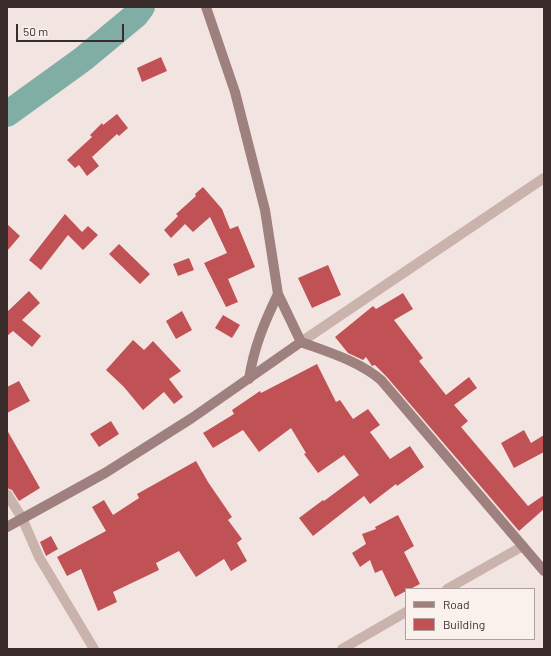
<!DOCTYPE html>
<html>
<head>
<meta charset="utf-8">
<style>
	body { margin:0 }
	#map { position:relative; width:551px; height:656px; overflow:hidden; background:#f2e5e1; font-family:Barlow,sans-serif }
	canvas { display:block }
	.frame { position:absolute; inset:0; border:8px solid #392c2b; pointer-events:none }
	.legend { position:absolute; left:405px; top:588px; width:130px; height:52px; box-sizing:border-box; background:#faf1ed; border:1px solid #ada29f; margin:0; padding:5px 7px; list-style:none; font-size:12px; color:#392c2b }
	.legend li { display:flex; align-items:center; gap:8px; height:20px }
	.legend b { width:20px; border:1px solid #ada29f }
	.scale { position:absolute; left:16px; top:24px; width:108px; height:18px; box-sizing:border-box; border:2px solid #392c2b; border-top:0; padding-left:5px; font-size:12px; line-height:14px; white-space:nowrap; color:#392c2b; -webkit-text-stroke:3px #faf1ed; paint-order:stroke }
</style>
</head>
<body>
<div id="map">
<canvas width="551" height="656"></canvas>
<div class="frame"></div>
<ul class="legend">
<li><b style="height:5px;background:#9e817e"></b>Road</li>
<li><b style="height:11px;background:#c05155"></b>Building</li>
</ul>
<div class="scale">50 m</div>
</div>
<script>
const context = document.querySelector('canvas').getContext('2d');
context.lineJoin = 'round';
function trace(path, color, width, dash) { context.strokeStyle = color; context.lineWidth = width; context.lineCap = dash ? 'butt' : 'round'; context.setLineDash(dash || []); context.stroke(path); }
function fillPath(path, color) { context.fillStyle = color; context.fill(path, 'evenodd'); }
const river = new Path2D(`
	M7,114L83,59L136,15L142,7`);
const building = new Path2D(`
	M161,57L167,71L142,82L137,68Z
	M117,114L128,128L119,136L117,134L92,157L99,166L87,176L79,165L75,168L67,160L92,137L90,135L102,123L103,125Z
	M203,187L222,209L230,229L238,226L255,267L228,279L238,302L226,307L204,263L227,253L210,217L193,232L185,224L171,238L164,230L178,216L176,214L196,196L195,194Z
	M65,214L82,232L88,226L98,235L83,250L68,235L41,270L29,260Z
	M7,224L20,236L7,251Z
	M119,244L150,274L140,284L109,254Z
	M189,258L194,270L178,276L173,264Z
	M328,265L341,295L312,308L298,278Z
	M29,291L40,303L22,320L41,336L32,347L13,331L7,336V312Z
	M403,293L413,309L394,320L423,358L419,361L446,395L469,377L477,388L454,405L468,421L461,427L528,506L544,495V509L519,531L386,376L375,365L372,366L366,357L363,360L348,353L335,337L373,306L376,309Z
	M182,311L192,330L176,339L166,321Z
	M223,315L240,325L232,338L215,328Z
	M133,340L144,350L153,341L181,371L169,379L183,397L174,404L164,392L143,410L124,387L106,370Z
	M317,364L336,402L340,400L353,419L368,409L380,425L370,432L390,459L410,446L424,467L397,486L396,484L370,504L364,496L313,536L299,518L323,500L324,501L359,475L344,455L318,473L304,454L306,453L291,428L259,452L243,430L213,448L203,433L234,414L232,410L260,391L261,393Z
	M19,381L30,401L7,413V387Z
	M111,421L119,434L99,447L90,434Z
	M7,430L40,488L19,501L12,490L7,488Z
	M524,430L531,443L544,435V452L514,468L501,443Z
	M196,461L208,482L232,517L228,520L242,539L237,543L247,561L231,571L224,559L196,577L179,551L156,563L159,570L113,592L117,602L98,611L81,569L67,576L57,557L106,531L92,507L104,500L113,515L139,498L137,494Z
	M398,515L414,546L404,552L420,584L410,589H406V591L395,597L382,570L375,573L370,560L360,567L352,553L366,544L362,534L376,529L375,527Z
	M51,536L58,549L46,556L40,542Z`);
const minor = new Path2D(`
	M301,342L544,178
	M7,494L22,518L39,557L94,649
	M447,589L523,546
	M342,649L406,612`);
const secondary = new Path2D(`
	M206,7L235,92L265,210L278,294L301,342C328,352 359,361 381,380L544,571
	M249,379C254,347 264,323 278,294
	M7,527L105,473L192,418L301,342`);
trace(river, '#81aea4', 26);
fillPath(building, '#c05155');
trace(minor, '#cab2ad', 10);
trace(secondary, '#9e817e', 10);
</script>
</body>
</html>
